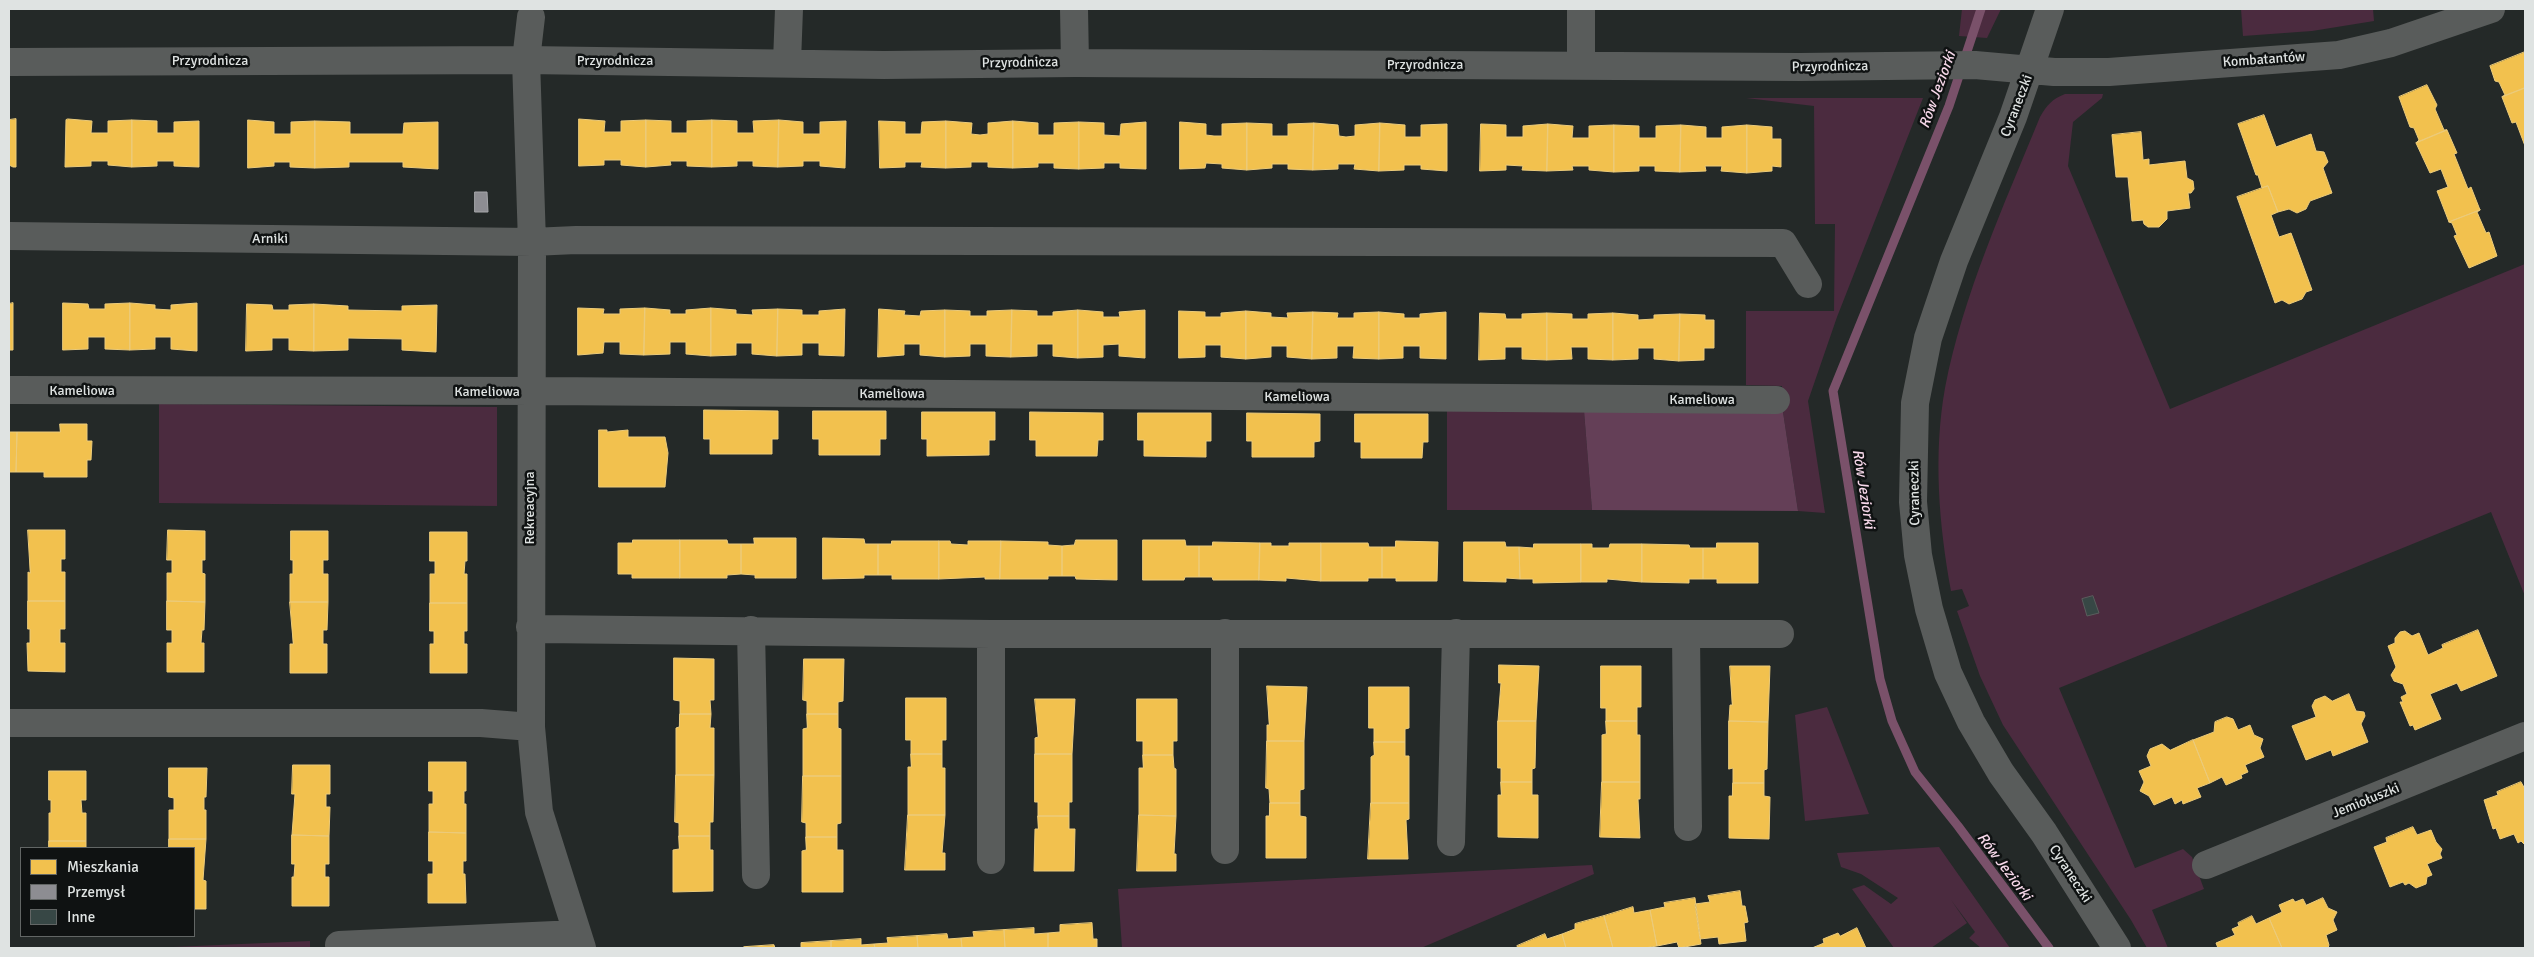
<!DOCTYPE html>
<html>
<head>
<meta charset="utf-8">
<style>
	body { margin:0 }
	#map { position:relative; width:2534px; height:957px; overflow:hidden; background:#242928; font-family:Signika,sans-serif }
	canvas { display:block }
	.frame { position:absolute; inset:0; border:10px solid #dfe3e2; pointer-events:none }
	.legend { position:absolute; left:20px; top:847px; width:175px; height:90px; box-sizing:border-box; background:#0f1212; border:1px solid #626665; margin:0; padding:6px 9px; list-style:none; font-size:15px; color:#dfe3e2 }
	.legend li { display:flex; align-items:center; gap:10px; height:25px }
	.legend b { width:25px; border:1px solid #626665 }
</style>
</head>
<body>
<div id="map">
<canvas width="2534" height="957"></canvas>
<div class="frame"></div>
<ul class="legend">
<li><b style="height:14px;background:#f2c14e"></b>Mieszkania</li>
<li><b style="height:14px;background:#8d8d92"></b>Przemysł</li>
<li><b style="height:14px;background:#374745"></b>Inne</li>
</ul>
</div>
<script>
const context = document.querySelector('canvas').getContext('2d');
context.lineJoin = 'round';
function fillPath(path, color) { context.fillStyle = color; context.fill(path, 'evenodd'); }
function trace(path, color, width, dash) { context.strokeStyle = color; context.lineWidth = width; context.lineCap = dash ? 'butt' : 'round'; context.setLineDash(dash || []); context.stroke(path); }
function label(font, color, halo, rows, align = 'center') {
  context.font = font + ' Signika,sans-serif'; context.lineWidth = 5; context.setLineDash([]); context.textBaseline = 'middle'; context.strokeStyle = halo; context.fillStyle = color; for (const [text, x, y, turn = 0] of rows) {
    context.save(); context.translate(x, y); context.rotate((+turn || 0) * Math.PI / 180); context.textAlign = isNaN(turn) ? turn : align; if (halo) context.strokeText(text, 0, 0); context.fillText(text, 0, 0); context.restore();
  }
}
const green = new Path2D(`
	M1962,9H2001L1987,38L1959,36Z
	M2241,9H2373L2374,21L2312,31L2243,36Z
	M2065,94H2103L2102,98L2073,122L2068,166L2170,409L2525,264V596L2491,512L2059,688L2135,868L2183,849L2192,857L2204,889L2152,910L2168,948H2147L2131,920L2003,725L1980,676L1957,611L1969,606L1962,589L1951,591C1939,525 1933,455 1945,388C1963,295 2004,205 2040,117C2047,105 2052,99 2065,94Z
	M1746,98H1923L1837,317L1808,401L1825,513L1798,511L1783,412L1782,386L1746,385V311H1834L1835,224H1815L1814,106Z
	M159,404L497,407V506L159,503Z
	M1447,410L1584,411L1592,510H1447Z
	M1827,707L1869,814L1805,821L1795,715Z
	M1939,847L2010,948H1981L1969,938L1975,932L1951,900L1967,923L1931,948H1894L1852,889L1864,885L1891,904L1898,898L1861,874L1841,867L1837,853Z
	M1592,865L1594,874L1421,948H1122L1118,889Z
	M310,941V948H150Z`);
const forest = new Path2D(`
	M1584,411L1783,412L1798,511L1592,510Z`);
const homes = new Path2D(`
	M2525,52V88L2502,97L2505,95L2499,82L2495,81L2490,66Z
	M2427,85L2437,105L2435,109L2444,130H2447L2416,143L2419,140L2414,128L2410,127L2399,97Z
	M2525,88V146L2516,122L2512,123L2502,97Z
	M2264,115L2276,147L2311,134L2316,151L2324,152L2328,162L2323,168L2332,193L2310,201L2306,209L2297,213L2289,209L2278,212L2268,186L2262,188L2258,175H2256L2238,124Z
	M16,119V167H13L9,165V120Z
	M68,119L92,121L91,133H108V121L132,120V167L108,165V161H91V166L65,167L66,120Z
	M579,119L605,121L604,132H621V121L646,120V167L621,165V160H604V165L579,166Z
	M132,120L157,121V133H174V122L199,121V167L174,166V161H157V166L132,167Z
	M248,120L274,122V134H291V122L315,121V168L290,167V162H274V166L248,168Z
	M646,120L671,121V133H687V121L712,120V167L687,166V161H670L671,165L646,167Z
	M712,120L737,121V133H754L753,121L779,120L778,167L753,166V161H737V166L712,167Z
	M779,120L803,122V134H820V122L846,121L845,168L820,166V161H803V166L778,167Z
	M315,121L350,122V134H403L404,123L438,122V169L403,167V162H349V167L315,168Z
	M879,121L905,122V134H921L922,122L946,121V168L921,167L922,162H905V167L880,168Z
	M946,121L972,123L971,134L980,135L988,134V123L1013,121V168L988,167V162H971V167L946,168Z
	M1013,121L1038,123V135H1054V123L1079,122V169L1054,168V163H1038V167L1013,168Z
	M1079,122L1104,123V135L1120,136L1121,124L1146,122V169L1120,168V163H1104V168L1079,169Z
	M1180,122L1206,124V135L1214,136H1222V124L1247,123V170L1222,168V164L1206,163L1205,168L1180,169Z
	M1247,123L1272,124V136H1288V124L1314,123L1313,170L1288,169V164H1272V168L1247,170Z
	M1314,123L1338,125L1339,136L1346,137L1355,136V125L1380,123L1379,171L1354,169L1355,164H1338V169L1313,170Z
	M1380,123L1405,125V137H1421V125L1447,124V171L1421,169V165H1404V170L1379,171Z
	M1481,124L1506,125V137H1523V126L1548,124L1547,171L1522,170L1523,166L1506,165V170L1480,171Z
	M1548,124L1573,126L1572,138H1589V126L1614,125V172L1589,170V166H1572L1573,170L1547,171Z
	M1614,125L1639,126V138H1656V126L1681,125L1680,172L1655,171V166H1639V171L1614,172Z
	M1681,125L1706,127V138H1722V127L1747,125V173L1721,171L1722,166H1705L1706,171L1680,172Z
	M1747,125L1772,127V139H1781V167L1772,166V171L1747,173Z
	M2447,130L2457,153L2454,154L2468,189L2471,187L2480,210L2449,222L2437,191L2448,187L2441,169L2430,173L2416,143Z
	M2141,132L2143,160L2149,159V165L2185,161L2187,178L2193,181L2194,189L2191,193H2188L2190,208L2167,211V219L2159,227H2148L2144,224L2143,220L2132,221L2128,177H2116L2112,135Z
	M2268,186L2278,212L2271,215L2279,237L2291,233L2312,290L2306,292L2302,299L2289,304L2282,300L2275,303L2237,197Z
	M2480,210L2477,212L2486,233L2489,232L2497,256L2469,268L2454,236L2457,235L2452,223L2449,222Z
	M13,303V350H10L9,304Z
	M63,303L88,304L89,309H105V304L130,303V350L105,349V337H88V349L63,350Z
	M130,303L155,305V309L171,310V305L197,303V351L171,349V337H155V349L130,350Z
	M247,304L272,305L273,310H289V305L314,304V351L289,350V338H272V350L246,351Z
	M314,304L348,306V310L402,311V306L437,305L436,352L402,350V339L348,338V350L314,351Z
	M578,308L604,309L603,314H620V309L645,308L644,355L620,354V342H604L603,353L578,355Z
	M645,308L670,310V314H686V310L711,308V356L686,354V342H670V354L644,355Z
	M711,308L736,310V314L753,315L752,310L778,309L777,356L752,354V343H736V355L711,356Z
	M778,309L802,310V315H819V311L845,309L844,356L819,355V343H802V355L777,356Z
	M879,309L905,311L904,315L920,316L921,311L945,310V357L920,355V344H904V355L878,357Z
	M945,310L970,311V316H987V311L1012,310L1011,357L986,356V344H970V356L945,357Z
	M1012,310L1037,311V316H1053V312L1078,310V358L1053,356V344H1037V356L1011,357Z
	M1078,310L1103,312V317H1120L1119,312L1145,310V358L1119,356V344L1103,345V357L1078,358Z
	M1179,311L1205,312V317H1221V313L1246,311V359L1221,357V345H1205V357L1179,358Z
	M1246,311L1271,313V317L1288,318L1287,313L1313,312L1312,359L1287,357V346H1271V357L1246,359Z
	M1313,312L1338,313L1337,318H1354V313L1379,312V359L1353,358L1354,346H1337V358L1312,359Z
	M1379,312L1404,314V318H1420V314L1446,312V359L1420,358V346H1403V358L1379,359Z
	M1480,313L1505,314L1506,319H1522V314L1547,313V360L1522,359V347H1505V359L1479,360Z
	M1547,313L1572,314V319H1588V314L1613,313V360L1588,359V347H1571L1572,359L1547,360Z
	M1613,313L1638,315V320L1654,319V315L1680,314L1679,361L1654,359V348H1638V359L1613,360Z
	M1680,314L1705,315V320H1714V348H1704V360L1679,361Z
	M704,410L778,411V439H772V454H710V439H704Z
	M813,411H886V439H880V455H819V439H813Z
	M922,412H995V440H989V455L927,456V439H922Z
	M1030,412L1103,413V440H1098L1097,456H1036V440H1030Z
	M1138,413H1211V441H1206V457L1144,456V440H1138Z
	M1247,413L1320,414V441L1314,442V457H1252V441H1247Z
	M1355,414H1428V442H1423L1422,458H1361V442H1355Z
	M60,424H87V441H92L91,460H87V477H44V472H16L17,432H60Z
	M599,430H607V432L628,430V437H665L668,453L665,487H599Z
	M9,432H17L16,472H9Z
	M28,530H65V559H61V572H65V601H28V572L30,573Z
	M168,530L205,531V560H202V573L205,574V602L167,601V573H172V560H167Z
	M291,531H328V560H323V574H328V602H290V574H293V560H291Z
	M430,532H467V561H465L464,574H467V603H430V574H435V561H430Z
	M754,538H796V578H755V575L741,574V544H754Z
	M823,538L864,539L865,544H878V575H864V578L823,579Z
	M633,540H680V578H632V574H618V543H632Z
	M680,540H727L728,544H741V574L727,575V578H680Z
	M1076,540H1117V580L1076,579L1075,576H1062V546L1074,545Z
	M1143,540H1185L1186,546H1199V577H1185L1184,580H1143Z
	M892,541H939V579H892V575H878V544H891Z
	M939,541H950L951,544L968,545V541H1001L1000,579H985V577L939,579Z
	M1001,541L1048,542V545L1062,546V576H1048V579H1000Z
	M1396,541L1438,542L1437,581H1396V578H1382V547H1395Z
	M1213,542L1260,543L1259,580H1213L1212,577H1199V546H1212Z
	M1464,542H1505L1506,547H1519L1520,579L1506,578V582L1464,581Z
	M1260,543H1271V546H1289V543H1321V581L1286,578V581L1259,580Z
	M1321,543H1368L1369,547H1382V578H1368V581H1321Z
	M1717,543H1758V583H1717V579H1703V548H1716Z
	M1534,544H1581V582L1533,583V579H1520L1519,547L1533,548Z
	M1581,544H1592V548H1609L1610,544H1642V582L1607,579V582H1581Z
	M1642,544L1689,545L1690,548H1703V579H1689V583L1642,582Z
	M28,601H65V629H60V643H65V672L28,671L27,643H30V629H28Z
	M167,601L205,602L204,630H202L201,643H204V672H167V643H172V630H167Z
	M290,602H328L327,630H323V644H327V673H290V644H293Z
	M430,603H467V631H464V644H467V673H430V644H434V631H430Z
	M2478,630L2497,676L2461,691L2457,683L2430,694L2441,719L2415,730L2413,725L2410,726L2400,702H2403L2401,697L2407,694L2403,684L2394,681L2391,675L2396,667L2388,646L2395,643V638L2400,632L2405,631L2412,636L2419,633L2428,655L2443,648L2442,645Z
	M674,658L714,659V700H710L711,714H680V701L674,700Z
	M804,659H844L843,701L838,702V714H807V701L803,700Z
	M1499,665L1539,666L1536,721H1498L1501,683H1499Z
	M1601,666H1641V707H1637V721H1606V708H1601Z
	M1730,666H1770L1768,722L1729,721L1730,705H1732Z
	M1267,686L1307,687L1304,741H1267V725H1269Z
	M1369,687H1409V728L1405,729V742H1374V728H1369Z
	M2349,694L2356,711L2364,712L2365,716L2361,724L2368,742L2333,756L2331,750L2306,760L2292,726L2316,717L2312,706L2315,700L2325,696L2332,701Z
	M906,698H946V740H942V754H911V740H906Z
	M1035,699H1075L1072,754H1035V738L1038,737Z
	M1137,699H1177V741H1173V755H1143V741H1137Z
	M680,714H711L710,728H714V775H676V728L679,727Z
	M807,714H838V728L841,729V776H803V729L807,728Z
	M2227,717L2233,719L2238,730L2250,725L2254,735L2263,739L2260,748L2264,757L2245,765L2248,772L2241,775L2242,778L2226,785L2222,777L2210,783L2193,740L2214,732L2215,722Z
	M1498,721H1536L1535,768L1532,769V782H1501V768H1498Z
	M1606,721H1637V735H1640V782H1602V735L1606,734Z
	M1729,721L1768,722L1767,769L1764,770V783H1733V768L1729,769Z
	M2193,740L2210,783L2197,788L2201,797L2183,804L2182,800L2175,804L2172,797L2154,805L2149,796L2140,791L2144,782L2139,771L2151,766L2147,756L2150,749L2162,744L2170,750Z
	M1267,741H1304V789L1300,790V803H1270L1269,789L1266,788Z
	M1374,742H1405V756H1409V803H1371V757L1374,755Z
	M911,754H942V768H945V815H908V767H911Z
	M1035,754H1072V802H1069V816H1038V802H1035Z
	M1143,755H1173L1174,768L1176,769V816L1139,815V768H1143Z
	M429,762H466V791H464V804H466V833L429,832V804H433V791H429Z
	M293,765H330V794H326V807H330L329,836L292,835L295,794H292Z
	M169,768H207L206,797H204V810H206V839H169V810H174V798L169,797Z
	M49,771H86V800H81L82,813H86V841H49V813H51V800H49Z
	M676,775H714L713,822H710V836H679V823L675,822Z
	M803,776H841V823L837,824V837H806V823L802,822Z
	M1501,782H1532V795H1538V838L1498,837V795H1501Z
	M1602,782H1640V799H1638L1640,838L1600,837Z
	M2521,782L2525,789V845L2521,841L2518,843L2514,834L2500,839L2496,828L2493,829L2484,800L2498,795L2497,792Z
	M1733,783H1764V796L1770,797L1769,839L1729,838V796H1732Z
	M1270,803H1300V816L1306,817V858H1266V816H1269Z
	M1371,803H1409V819L1406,820L1408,859H1368Z
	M908,815H945L942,853H945V870H905Z
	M1139,815L1176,816L1174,854H1176V871H1137Z
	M1038,816H1069V829H1075L1074,871H1034L1035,829H1038Z
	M2413,827L2417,835L2431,830L2436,842L2442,849L2440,854L2442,858L2427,864L2432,875L2427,877L2426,884L2416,888L2409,883L2405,885L2403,882L2390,887L2374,847L2387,842L2386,838Z
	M429,832L466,833V861H463V874H465L466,903H428V874H433V861H429Z
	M292,835L329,836V864H325V877H329V906H292V877H294L295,864H292Z
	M679,836H710V850H713V891L673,892V850L679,849Z
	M806,837H837V850H843V892H802V851L806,850Z
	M169,839H206L203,880L206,881V909H194V848H169Z
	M49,841H86V848H49Z
	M1740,891L1742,906H1745L1748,922L1744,923L1746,941L1719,944L1718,937L1700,939L1695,904L1710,902L1708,896Z
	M1695,898L1701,944L1679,948L1677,942L1657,946L1650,910L1665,907L1664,903Z
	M2323,898L2328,908L2337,912L2333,920L2337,930L2326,935L2329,945L2328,948H2282L2269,918L2282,912L2279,905L2293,899L2295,902L2303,899L2306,905Z
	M1633,907L1634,913L1650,910L1657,946L1644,948H1613L1604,916Z
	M1604,916L1613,948H1566L1562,934L1575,929V924Z
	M2252,916L2256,924L2269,918L2282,948H2218L2216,943L2235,935L2232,929L2239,926L2238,923Z
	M1092,923L1093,939H1097V948H1048V933L1060,932V925Z
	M1034,928V934L1048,933V948H1005L1004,930Z
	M1857,928L1866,948H1812L1824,943L1823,939L1838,933L1840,936Z
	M1004,930L1005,948H962L961,938L974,937L973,932Z
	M947,934L948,939L961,938L962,948H918L917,936Z
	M1545,934L1547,939L1562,934L1566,948H1518L1517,946Z
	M917,936L918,948H875L874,944L888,943L887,938Z
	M861,939V945L874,944L875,948H831V941Z
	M831,941V948H801V943Z
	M774,945L775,948H745L744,947Z`);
const industry = new Path2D(`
	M475,192H487L488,212H475Z`);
const stream = new Path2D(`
	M1981,9L1949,106L1833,391L1880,679L1892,721L1915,772L1958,826L2049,948`);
const building = new Path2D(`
	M2093,596L2099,613L2087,616L2082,599Z`);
const minor = new Path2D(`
	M1074,9L1075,63
	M2050,9L2013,117L1954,261L1928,338L1915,403L1913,502L1918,555L1929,609L1948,673L1971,722L2001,773L2044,833L2117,948
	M531,17L526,60L532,242L531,727L539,812L582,948
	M9,62L526,60L884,65L1075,63L1799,67L1975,65L2054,72H2109L2339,55L2391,43L2491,9
	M787,62L789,9
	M1581,66V9
	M9,236L532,242L576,240L1783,243L1808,284
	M9,390L543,391L1776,400
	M530,627L541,629L991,634H1780
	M751,630L756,875
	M1225,633V850
	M1686,635L1688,827
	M9,723H481L531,727
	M1451,842L1456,633
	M991,860V634
	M2206,865L2525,736
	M339,945L576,934`);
const streetNames = [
	["Kombatantów",2264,60,-4],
	["Przyrodnicza",210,61],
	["Przyrodnicza",615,61],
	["Przyrodnicza",1020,63,-1],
	["Przyrodnicza",1425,65],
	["Przyrodnicza",1830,67,-1],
	["Cyraneczki",2017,106,-69],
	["Arniki",270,239],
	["Kameliowa",82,391],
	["Kameliowa",487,392],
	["Kameliowa",892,394],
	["Kameliowa",1297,397],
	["Kameliowa",1702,400],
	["Cyraneczki",1915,493,-91],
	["Rekreacyjna",530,508,-90],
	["Jemiołuszki",2366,801,-22],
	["Cyraneczki",2070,874,57]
];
const waterNames = [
	["Rów Jeziorki",1938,90,-70],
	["Rów Jeziorki",1863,489,81],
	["Rów Jeziorki",2004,867,53]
];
fillPath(green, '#4b2b3f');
fillPath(forest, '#643f57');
fillPath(homes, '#f2c14e');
trace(homes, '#eccb7a', 1);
fillPath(industry, '#8d8d92');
trace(industry, '#a6a7aa', 1);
trace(stream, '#7a516a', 9);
fillPath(building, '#374745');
trace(building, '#5a5e5d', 1);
trace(minor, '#595c5b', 28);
label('14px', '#dfe3e2', '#0f1212', streetNames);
label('italic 15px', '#f7d8ea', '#0f1212', waterNames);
</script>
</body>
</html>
